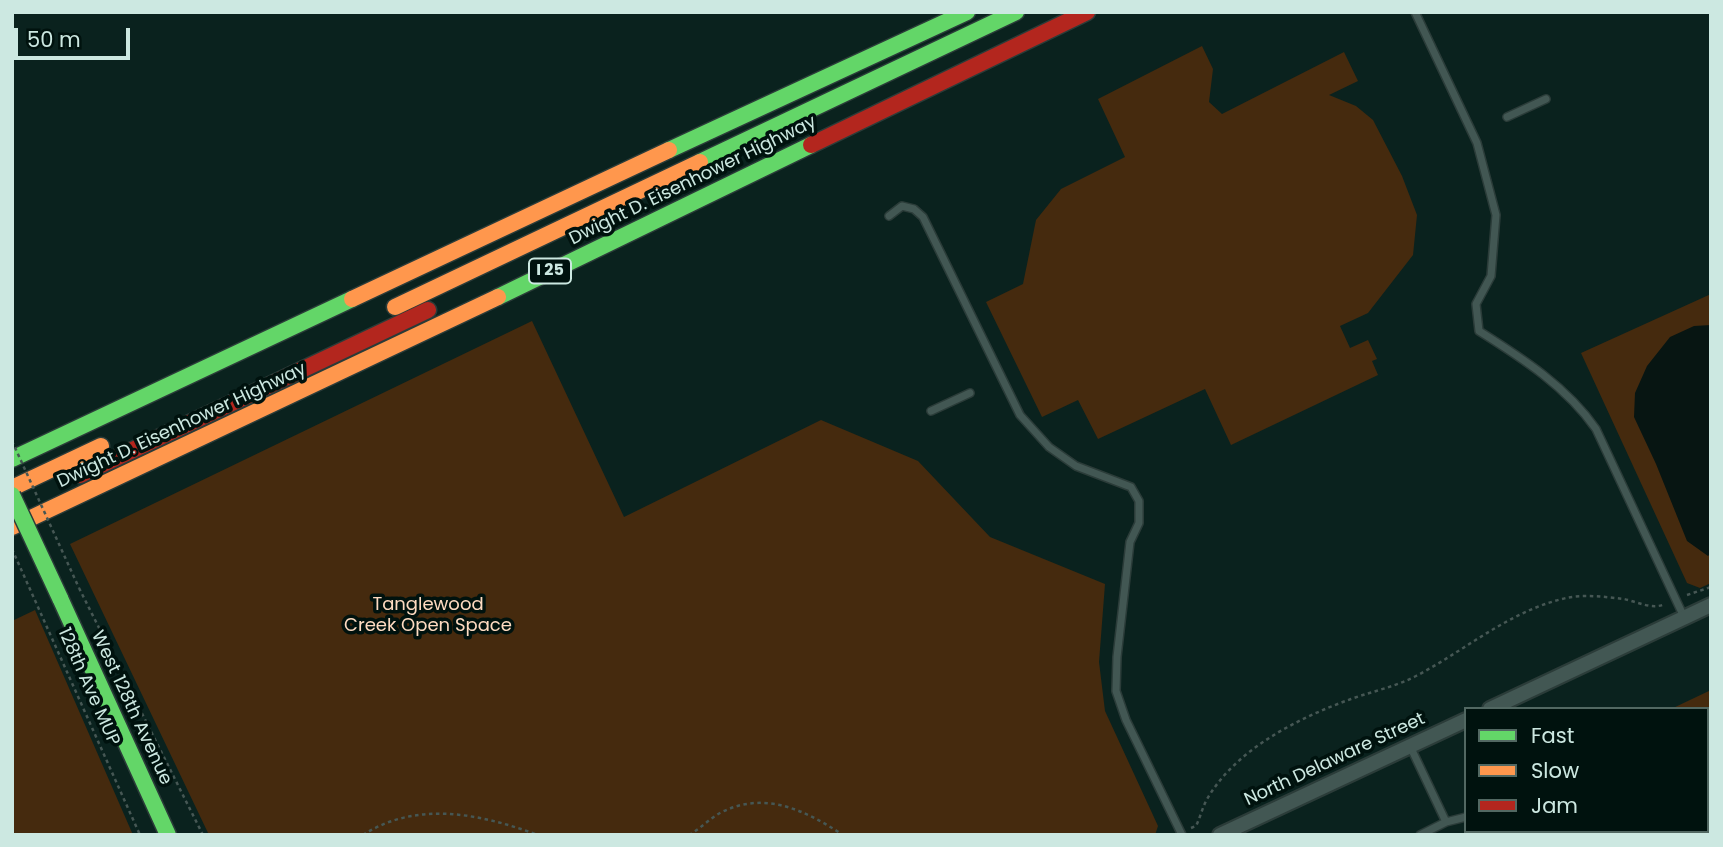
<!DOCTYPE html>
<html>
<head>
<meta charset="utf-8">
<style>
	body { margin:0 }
	#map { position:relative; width:1723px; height:847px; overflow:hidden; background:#0a221e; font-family:Poppins,sans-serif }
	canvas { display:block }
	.frame { position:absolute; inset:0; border:14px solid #cce8e1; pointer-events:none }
	.legend { position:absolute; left:1464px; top:707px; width:245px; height:126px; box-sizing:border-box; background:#00120e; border:2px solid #526862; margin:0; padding:9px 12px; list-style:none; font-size:21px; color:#cce8e1 }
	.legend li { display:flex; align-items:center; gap:14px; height:35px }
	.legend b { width:35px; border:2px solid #526862 }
	.scale { position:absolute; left:14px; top:28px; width:116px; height:32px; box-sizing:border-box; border:4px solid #cce8e1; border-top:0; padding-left:9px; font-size:21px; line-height:24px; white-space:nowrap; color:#cce8e1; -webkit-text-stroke:5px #00120e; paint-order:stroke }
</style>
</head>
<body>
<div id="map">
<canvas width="1723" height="847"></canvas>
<div class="frame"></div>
<ul class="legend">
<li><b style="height:9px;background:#63d668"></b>Fast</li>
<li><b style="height:9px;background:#ff974d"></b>Slow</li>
<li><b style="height:9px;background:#b3261e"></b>Jam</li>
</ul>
<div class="scale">50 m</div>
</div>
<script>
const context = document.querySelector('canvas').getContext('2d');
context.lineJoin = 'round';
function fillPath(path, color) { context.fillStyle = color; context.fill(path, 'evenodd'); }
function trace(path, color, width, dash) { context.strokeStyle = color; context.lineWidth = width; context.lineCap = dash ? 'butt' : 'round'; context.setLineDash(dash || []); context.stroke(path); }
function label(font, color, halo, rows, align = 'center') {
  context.font = font + ' Poppins,sans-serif'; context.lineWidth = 7; context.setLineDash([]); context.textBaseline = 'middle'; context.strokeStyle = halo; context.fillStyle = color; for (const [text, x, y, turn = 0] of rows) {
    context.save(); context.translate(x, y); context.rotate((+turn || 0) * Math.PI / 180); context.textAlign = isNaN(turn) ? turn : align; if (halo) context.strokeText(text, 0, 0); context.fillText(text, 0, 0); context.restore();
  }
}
const green = new Path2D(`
	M1202,46L1213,69L1209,102L1222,114L1344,52L1358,81L1329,95L1356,106L1373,120L1402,176L1417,215L1413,255L1368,313L1340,326L1350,348L1368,340L1377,359L1372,361L1378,375L1231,445L1205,389L1098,439L1078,400L1042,417L986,302L1023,284L1036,220L1061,189L1125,157L1098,99Z
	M1711,294V583L1700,588L1687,583L1581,353Z
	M532,321L624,517L821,420L918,461L990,537L1105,584L1099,662L1105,711L1158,826L1155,835H209L70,544Z
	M35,610L133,835H12V621Z
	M1711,690V835H1601L1600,831H1707V709H1671Z`);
const water = new Path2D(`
	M1711,325V553L1708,556L1687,541L1656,464L1634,417L1635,393L1647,366L1670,337L1694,326Z`);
const path = new Path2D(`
	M12,549L140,835
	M79,588L203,835
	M1687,595L1711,587
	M1191,828L1196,826C1200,818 1202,809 1206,801C1234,750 1298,718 1351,699C1373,691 1395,687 1416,676C1466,650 1509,611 1566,598C1584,594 1606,597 1624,599C1638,602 1652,610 1665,604
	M363,835C417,800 481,814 538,835
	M689,835C700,829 709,819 720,813C764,790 805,810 843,835`);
const lane = new Path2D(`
	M1415,12L1477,143L1496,215L1491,276L1476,304L1479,331C1522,358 1567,387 1596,429L1684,617
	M1507,117L1546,99
	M889,216L902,206L914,209L923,217L1020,415L1049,447L1076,466L1131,487L1139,501V523L1130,542L1117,657L1116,691L1126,720L1182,835
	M931,411L970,393
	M1410,746L1446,822
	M1496,831L1498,835
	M1420,835L1446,822L1466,817`);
const street = new Path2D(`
	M1490,709L1711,605
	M1557,831L1558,835
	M1220,835L1466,720`);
const fast = new Path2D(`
	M669,150L967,12
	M700,162L1016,12
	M498,297L811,145
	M12,459L352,299
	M60,598L168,835`);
const slow = new Path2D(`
	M352,299L669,150
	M395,307L700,162
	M12,488L101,446
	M12,527L498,297`);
const jam = new Path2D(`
	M811,145L1087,12
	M80,475L428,310`);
const pathBridge = new Path2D(`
	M12,441L79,588`);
const fastBridge = new Path2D(`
	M12,495L60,598`);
const shields = [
	[550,271,42]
];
const shieldNames = [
	["I 25",550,271]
];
const streetNames = [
	["Dwight D. Eisenhower Highway",693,181,-26],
	["Dwight D. Eisenhower Highway",182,426,-25],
	["128th Ave MUP",88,687,66],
	["West 128th Avenue",131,708,65],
	["North Delaware Street",1335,760,-25]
];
const parkNames = [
	["Tanglewood",428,605],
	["Creek Open Space",428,626]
];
fillPath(green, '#452a0e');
fillPath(water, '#071512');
trace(lane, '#2b3c39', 10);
trace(street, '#2b3c39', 18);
trace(fast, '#2b3c39', 19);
trace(slow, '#2b3c39', 19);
trace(jam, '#2b3c39', 19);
trace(path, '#465754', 2.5, [3.5, 3.5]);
trace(lane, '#425753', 7);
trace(street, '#425753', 14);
trace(fast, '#63d668', 16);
trace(slow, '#ff974d', 16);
trace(jam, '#b3261e', 16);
trace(fastBridge, '#2b3c39', 19, []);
trace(pathBridge, '#465754', 2.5, [3.5, 3.5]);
trace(fastBridge, '#63d668', 16);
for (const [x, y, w] of shields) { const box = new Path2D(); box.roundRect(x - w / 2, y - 12.5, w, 25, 5); context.fillStyle = '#00120e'; context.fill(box); trace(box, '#cce8e1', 2); }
label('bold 16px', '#cce8e1', null, shieldNames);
label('18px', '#cce8e1', '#00120e', streetNames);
label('18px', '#fedbc1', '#00120e', parkNames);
</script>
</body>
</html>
